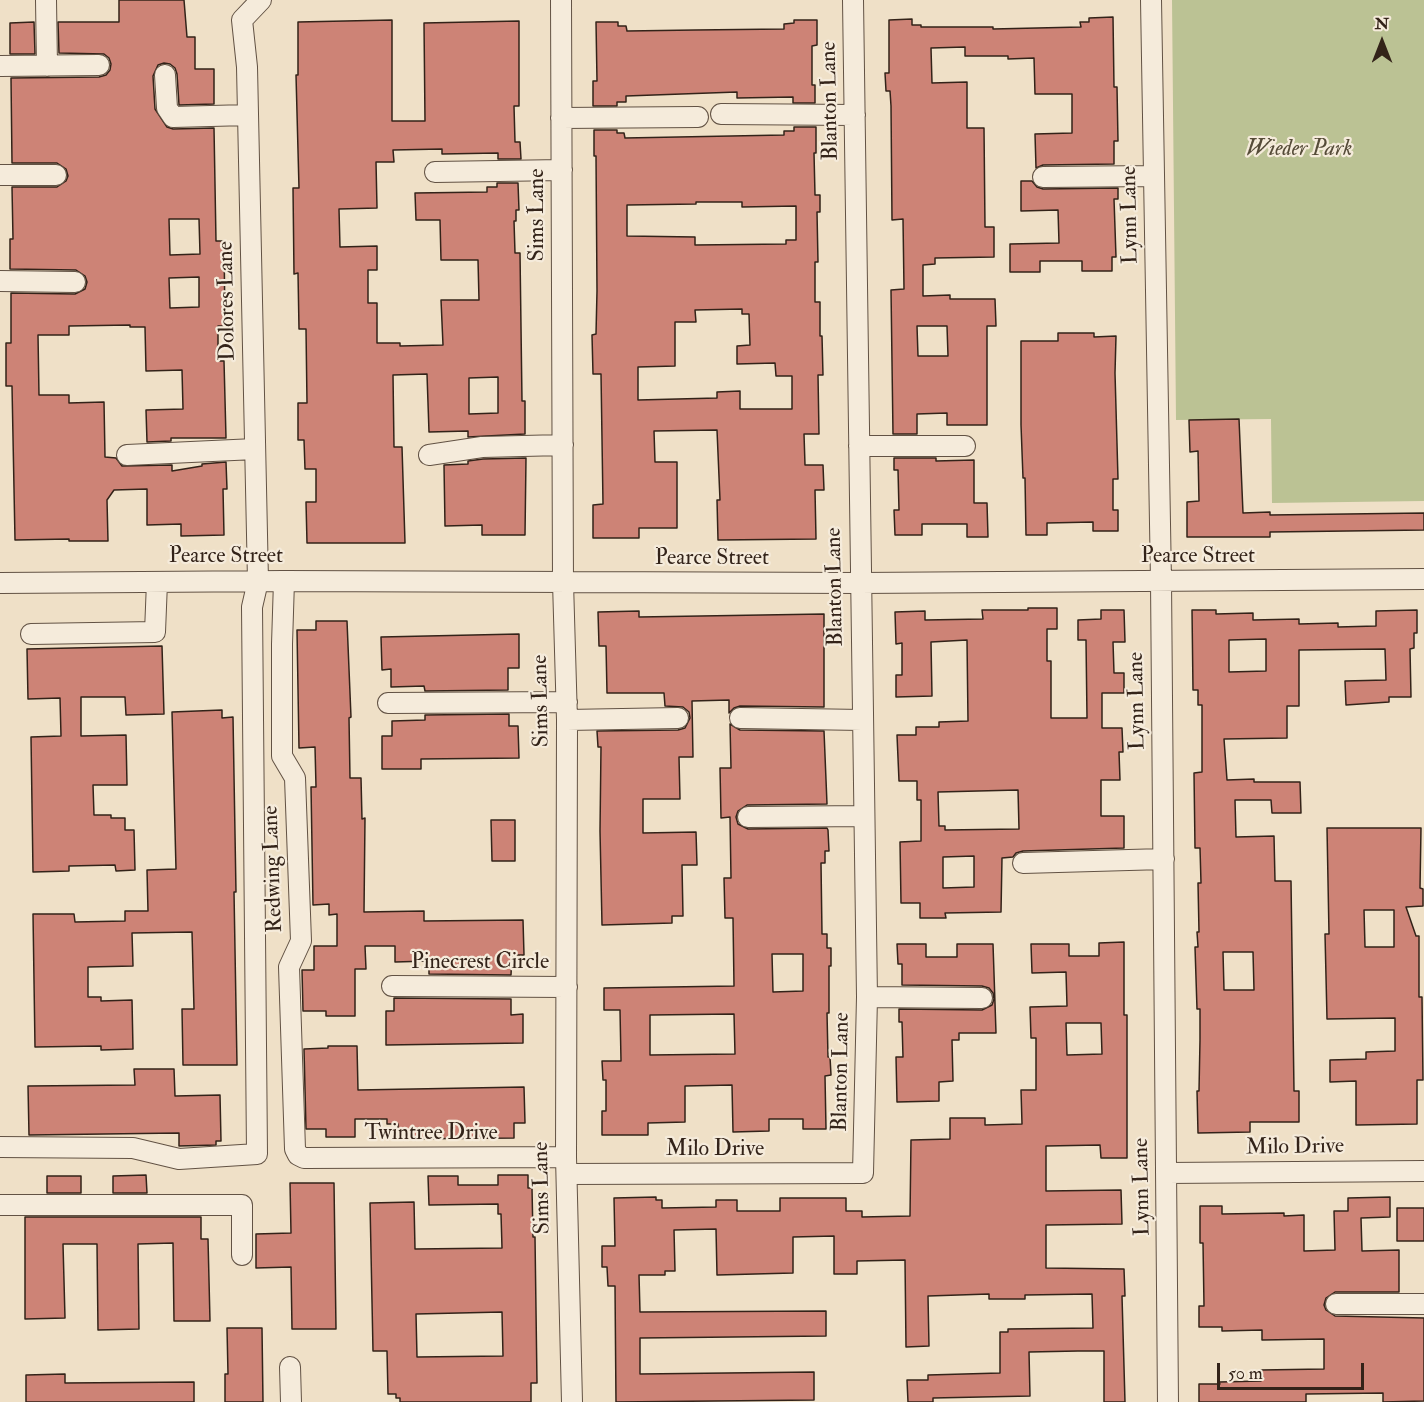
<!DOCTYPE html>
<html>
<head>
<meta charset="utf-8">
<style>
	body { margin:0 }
	#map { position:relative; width:1424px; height:1402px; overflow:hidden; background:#efe0c7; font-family:"IM FELL Double Pica",serif }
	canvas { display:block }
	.north { position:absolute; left:1352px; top:12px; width:60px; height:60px; -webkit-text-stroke:4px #f5ebdb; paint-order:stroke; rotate:0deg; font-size:16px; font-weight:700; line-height:24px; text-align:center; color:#332319 }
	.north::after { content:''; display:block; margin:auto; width:21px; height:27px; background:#332319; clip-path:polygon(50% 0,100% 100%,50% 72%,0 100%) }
	.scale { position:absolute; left:1217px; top:1363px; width:147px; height:27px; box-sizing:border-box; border:3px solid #332319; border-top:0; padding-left:8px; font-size:18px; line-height:21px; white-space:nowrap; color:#332319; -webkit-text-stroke:4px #f5ebdb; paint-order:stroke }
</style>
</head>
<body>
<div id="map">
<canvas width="1424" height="1402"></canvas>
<div class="north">N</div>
<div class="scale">50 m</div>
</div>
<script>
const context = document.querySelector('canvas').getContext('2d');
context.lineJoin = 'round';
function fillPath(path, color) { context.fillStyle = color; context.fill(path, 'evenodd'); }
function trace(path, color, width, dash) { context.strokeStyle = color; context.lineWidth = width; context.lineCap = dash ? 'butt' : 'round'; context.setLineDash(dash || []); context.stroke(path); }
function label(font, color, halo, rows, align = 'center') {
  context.font = font + ' "IM FELL Double Pica",serif'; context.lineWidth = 4.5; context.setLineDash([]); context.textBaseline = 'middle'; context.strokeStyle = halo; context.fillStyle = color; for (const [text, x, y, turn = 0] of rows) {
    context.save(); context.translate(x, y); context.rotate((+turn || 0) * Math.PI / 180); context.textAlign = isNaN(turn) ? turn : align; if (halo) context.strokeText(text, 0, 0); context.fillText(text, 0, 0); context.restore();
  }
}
const green = new Path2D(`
	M1172,0H1424V501L1272,503L1271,419L1176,420Z`);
const building = new Path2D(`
	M119,0H184L187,37H195V69H214V104L179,105L177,74L175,68L170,64L164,63L158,65L153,76L155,109L167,127L173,129L214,128L216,241H224L225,326H218V361H224L226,438H171V441L147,442L146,410L183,409L182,370L146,371L145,327H130V325L69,326V335H38L39,395H69V403L104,402L105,457L116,458L122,466L172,465V471L202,466V464L226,462L227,489H223L224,535L181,536V524L147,525V489L114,490L107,500L108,541H69V539L15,540L12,386H6V343H11V293L75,294L85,289L87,282L85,276L76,270L10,269V239H13L12,187H57L66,181L68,176L66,169L57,163H12L11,78L99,77L106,75L110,70L111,64L109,58L104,54L59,53L58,22H119ZM169,219H199L200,254L170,255ZM199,277V307L170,308L169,278Z
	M1113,17L1114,87H1117L1118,141H1114V164L1043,165L1036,168L1035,134L1072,133V94H1035L1034,58L1008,59V56H965V47L931,48L932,83L967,82V128H984L985,227H994V257L935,258V264L923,265V296L950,295V299H995L996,326H987V425H947V413L917,414V434H893L891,290L904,289L903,219L892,220L891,106L890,91H886L885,73H889V20L912,19V25H921V27H993V29L1081,27L1080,22H1089V18ZM917,326H947L948,356H918Z
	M392,20V121H425L424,23L519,21V106H514L515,142H520L521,159H498V153L442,154V149L393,150L394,162H376L377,208L339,209L340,247L377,246V270H368V303H377V343H400V346L443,345L441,300H479L478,260H441L440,220H416L415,193L487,192V187H497V183H518L519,210H516V221H514L515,253H520L522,401H525V434L468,437V431L429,432L427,374L393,375L394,447H402L405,543H307L306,502H316V469H305L304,440H298V403H307L306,329H299L298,273L294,274L293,188H299L296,75H298V22ZM498,377V413L469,414V378Z
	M794,20H817V45L812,46V85H815V103H793V97L737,98V92L626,96V102H617V106H593V81H597L596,22H618V26H626L627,31L695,30L784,29V24L794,23Z
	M34,22L35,54H10V23Z
	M794,127H816V153H814L815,195H820V212H817L818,262H815V302H820V336H822L823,375H818L819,434H804L805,465H823L824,490H815L816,539L718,540L717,500H720L717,430L654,431L655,462H677V528H639V538H593V505L603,504L601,374H593L592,335L596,334L597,291L596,156H594V130H617V133H624L625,138L784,135V131H794ZM696,202H742V207L796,206V240H786V244L695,245V237L627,236V205L696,204ZM742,309V314H749L750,345L737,346V364L775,363L776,376H792V409H740V391L717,392V398L638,400V367L675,366V322H696L695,310Z
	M1021,181H1032L1037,187L1043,189L1118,188V199H1114L1116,257H1112V271H1082V261H1040V272H1010V244L1059,243L1058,210L1021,211Z
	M1058,333H1094V337L1116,336L1115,373L1118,479H1113V510H1118V531H1093V522L1047,523V535H1026L1025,478H1023L1021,425V341H1058Z
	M1239,419L1243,513L1270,512V515L1424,513V530L1270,532V537H1187V502L1199,501L1198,451L1190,452L1189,420Z
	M526,458L525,535H482V525L445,526L444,465L468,464V461L483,459Z
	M894,458H936V461L974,460V503H987L988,537H967V524H922V535H895L894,510H899L898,470H894Z
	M1028,608H1057V629H1047V661H1051V718H1087L1086,640H1078V620L1101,619V610H1124L1125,642H1113L1114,673H1124V693H1102V728H1122L1123,752H1119L1120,780H1101V816H1124V848L1023,851L1016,853L1013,857L1002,858L1001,912L945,913L946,918H920V903H901L900,842L921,841V800H917V781H899L897,735H916V727H939V722L968,721L967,640L931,642L932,696L896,697V675H902V643L896,644L895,612L925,611V620L983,619L982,610H1028ZM1018,790L1019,829L945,830V826H939L938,792ZM974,856V887L943,888V857Z
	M1192,610H1216V614L1253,613V620L1299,619V624L1338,623V627L1376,626V611L1417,610V633H1414V648L1410,649L1411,697H1389V702L1346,705L1345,681L1386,680L1385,649L1299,650V706H1287V738L1224,739L1227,780L1254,779V782H1300L1301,813H1272L1271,800H1235L1236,837L1274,836L1275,881H1291L1294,1091H1299V1122H1250V1132L1198,1133L1197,1091H1199L1200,1040V1009H1197L1195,947H1198L1197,932H1199L1198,883H1201L1200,848H1195L1194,773L1202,772V705H1198V690H1193ZM1266,639V671L1229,672V640ZM1223,952H1253L1254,990H1224Z
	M639,611V617L824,614V707L740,706L734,708L729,713V700L692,701L693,757H679L680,799H643V833L696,832L697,865H682L683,916H672V923L602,925L600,831L601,747H598L597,731L678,730L685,728L690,718L689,712L683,707L665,706L664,693H607L606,646H599L598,612Z
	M316,621H347L351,717L349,718L350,778H361L362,819L365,818L364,912L424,911V921L523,920L524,955H512L511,975L429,974V961L395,962V946H365L366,969H355V1016H326V1011H303L302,970H314V946H337V914L329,915V904L313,905L311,787H316L315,747L299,748L297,630H316Z
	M519,634V668H508V690L425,691L424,686L391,687V669L382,670L381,637Z
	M162,646L164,714L126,715L125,697H81V736L126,735L127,785H93L94,815H111V818H125V830H134L135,870L116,871L115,865L69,866V871L33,872L31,737L61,736L60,698L28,699L27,649Z
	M222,710V718L233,717L236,892H234L237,1065H183L182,1009H194L192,932L132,933L133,966L88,967V997H101V1001L132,1000L133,1049L101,1050V1046L35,1047L33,914H74L75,922L125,921V911H148L147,870L176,869L172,712Z
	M509,714V726H518L519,758L421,759V769H382V736H392V721L425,720V715Z
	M730,724L740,730L824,731L827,804L747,805L738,811L736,817L738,824L748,829L827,828L828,830L829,851H825V863H821L822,934H827V948H831V966H829V1013H827L828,1057H830L831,1075L825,1076L826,1129H803V1119H769V1131L733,1132L732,1085L685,1086V1122L648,1123V1135H602V1111H606V1080H603L602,1061H621L620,1010H604V988L734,986L733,918H725L724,878H731L730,817L721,818L720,768H731ZM772,954H803V991L773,992ZM734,1014L735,1054L650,1055V1015Z
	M491,820H515V861H492Z
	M1327,828H1421L1420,888L1423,889V906L1406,907L1416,936H1419V997H1422L1423,1080H1417V1124L1356,1125V1081L1330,1082V1060L1366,1059V1052L1395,1051V1018L1327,1019L1325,934H1329ZM1364,910H1394V947H1365Z
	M1124,942V1015H1127V1158H1101L1100,1145L1046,1146V1191L1121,1190L1122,1224L1046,1225V1268L1124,1269L1125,1296H1122L1125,1402H1104V1351H1078L1029,1352L1030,1396L933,1398V1402H908L907,1380H928V1375L1000,1373V1332H1008V1329L1093,1328L1092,1294L1025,1295V1299H989V1294L928,1296L929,1346L906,1347L905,1260L857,1261V1274H834V1236L793,1237V1273L717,1275L716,1229L674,1230L675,1271H665V1275H639L640,1312L826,1311V1336L640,1338V1374L814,1372V1400L616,1402L615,1286H608L607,1267H602V1246H615L614,1198L656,1197V1200H662V1208L716,1207V1200H737V1211H780V1198H846V1211H862V1217L910,1216L911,1140L950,1139V1118H985V1125L1022,1124L1021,1090H1036V1038H1031L1030,1007L1067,1006L1066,972L1032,973L1031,944H1069V956H1099V943ZM1066,1023H1101L1102,1054L1067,1055Z
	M897,944H926V957H957V944H993L996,1033H959V1040H952L953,1081L939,1082V1101L897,1102L896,1057H903L902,1022H899V1009L982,1010L992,1005L994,999L993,993L989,988L982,986L902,985V964H898Z
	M394,998L511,999V1015L523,1014V1043L386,1045V1011H394Z
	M328,1046H357L358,1090L524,1087L525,1123H514V1138L398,1139V1124H387V1119H355V1137H326V1129H306L304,1049L328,1048Z
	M134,1069H174L175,1096L220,1095L221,1141H216V1145L179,1146V1133L29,1135L28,1086L135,1085Z
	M146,1175L147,1193H113V1176Z
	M498,1175H528V1188H532L533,1237H535L537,1383H531V1402H400V1398H396V1394H388L387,1351H373L370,1203L414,1202L415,1249L502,1248L501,1214H498V1204L429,1205L428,1176H458V1185H498ZM502,1312L503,1356L417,1357L416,1314Z
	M47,1176H81V1193H47Z
	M290,1183H334L336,1329H292L291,1267L256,1268V1234L291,1233Z
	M1390,1197V1217L1361,1218L1362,1251L1399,1250V1292H1335L1326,1298L1324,1305L1326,1310L1335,1316L1424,1318V1401L1383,1402V1393L1306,1394V1402H1199V1384H1220L1219,1382L1261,1381V1370L1324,1369V1339L1262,1340V1330L1222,1331V1327H1199V1306H1204L1203,1243H1200V1206H1222V1214L1284,1213V1216L1304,1215V1251L1335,1250L1334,1211H1348V1198Z
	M1397,1208H1424V1241H1397Z
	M25,1217H201V1239H208L210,1321H174L173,1243L138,1244L139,1329L98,1330L97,1244H63L65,1318L25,1319Z
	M227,1328H262L263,1402H225V1374H228Z
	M65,1374V1383L194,1382V1402H26V1375Z`);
const minor = new Path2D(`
	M46,0L47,66
	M561,0L563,582L567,720L566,1157L572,1402
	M1151,0L1161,581L1168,1402
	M0,66L99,65
	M165,75L167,108L173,117L248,115
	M721,114L855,115
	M561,118L698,117
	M435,172L562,170
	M0,175H56
	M1043,177L1154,176
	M0,281L75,282
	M859,446H965
	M127,455L255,449
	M429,455L482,447L563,445
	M284,581L282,644V756L295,778L301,941L289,967L295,1149L298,1155L304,1158L566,1157
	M0,583L284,581L860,583L1424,579
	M31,634L155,632L157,582
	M388,703L567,702
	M740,718L862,720
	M567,720L678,718
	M748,817L864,816
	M1023,863L1164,859
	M392,986L567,987
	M867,997L982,998
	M0,1147L133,1148L179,1159L257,1154L252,607L258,581L247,67L242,20L261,0
	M1167,1173L1424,1171
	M567,1174L863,1173L867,997L853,0
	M0,1205H242V1255
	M1336,1304H1424
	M290,1367L291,1402`);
const streetNames = [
	["Blanton Lane",831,101,-91],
	["Sims Lane",538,215,-90],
	["Lynn Lane",1131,215,-91],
	["Dolores Lane",228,301,-91],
	["Pearce Street",226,557],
	["Pearce Street",1198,557],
	["Pearce Street",712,559],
	["Blanton Lane",836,587,-91],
	["Sims Lane",542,701,-91],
	["Lynn Lane",1138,701,-91],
	["Redwing Lane",274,869,-92],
	["Pinecrest Circle",480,963],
	["Blanton Lane",842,1072,-89],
	["Twintree Drive",431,1134],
	["Milo Drive",1295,1148,-1],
	["Milo Drive",715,1150],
	["Lynn Lane",1143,1187,-91],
	["Sims Lane",543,1188,-91]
];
const parkNames = [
	["Wieder Park",1299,150]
];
fillPath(green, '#bbc294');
fillPath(building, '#cd8376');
trace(building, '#332319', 1.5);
trace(minor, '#625244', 22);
trace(minor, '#f5ebdb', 20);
label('22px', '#332319', '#f5ebdb', streetNames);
label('italic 22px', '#554b38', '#f5ebdb', parkNames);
</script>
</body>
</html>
